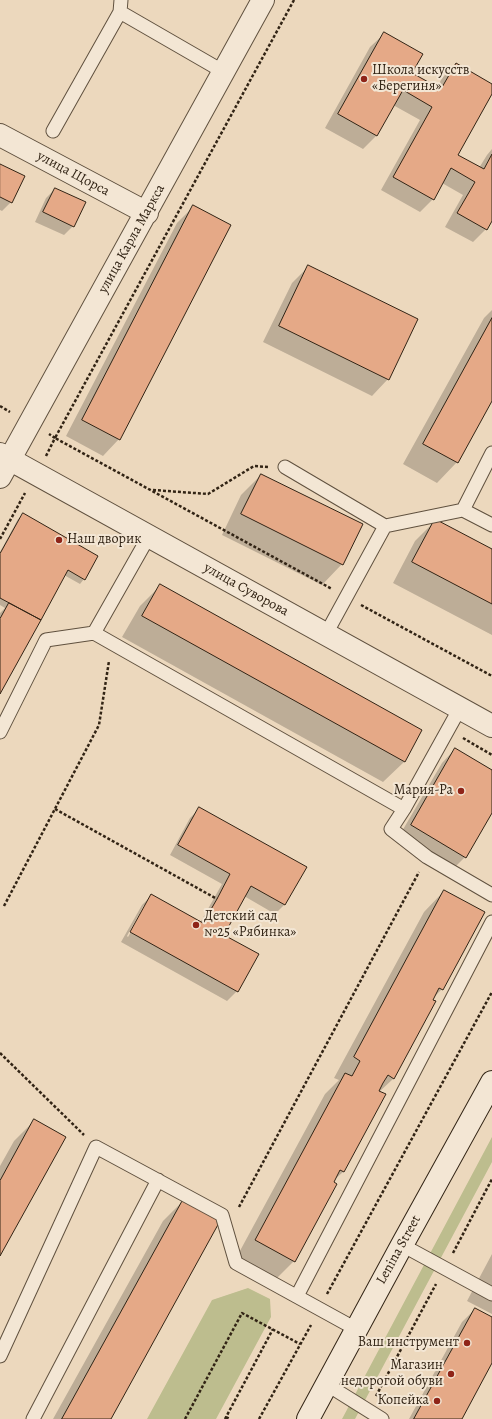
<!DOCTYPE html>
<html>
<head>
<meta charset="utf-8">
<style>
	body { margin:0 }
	canvas { display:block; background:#ecd8bd }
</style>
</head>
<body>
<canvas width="492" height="1419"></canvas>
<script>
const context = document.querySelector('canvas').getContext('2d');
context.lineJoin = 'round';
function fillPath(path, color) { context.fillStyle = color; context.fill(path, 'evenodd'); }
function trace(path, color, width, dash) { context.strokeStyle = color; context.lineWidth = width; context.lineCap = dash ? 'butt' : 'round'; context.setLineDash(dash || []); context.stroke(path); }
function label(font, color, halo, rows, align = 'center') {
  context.font = font + ' Alegreya,serif'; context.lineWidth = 4; context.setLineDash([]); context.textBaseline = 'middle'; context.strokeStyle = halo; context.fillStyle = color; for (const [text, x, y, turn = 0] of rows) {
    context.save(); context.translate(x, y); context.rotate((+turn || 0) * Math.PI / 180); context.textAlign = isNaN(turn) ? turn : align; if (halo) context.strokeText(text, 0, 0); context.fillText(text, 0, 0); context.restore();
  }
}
const green = new Path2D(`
	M492,1137V1162L355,1419H342Z
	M248,1288L270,1299L271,1317L216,1419H147L212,1300Z`);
const shadow = new Path2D(`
	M384,34L411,73L437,88L442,78L456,64L492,85V92L457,155L479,168L487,155L492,149V219L486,229L473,242L445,227L463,195L442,183L433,199L420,212L381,190L420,120L393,105L376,136L363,149L325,128L370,47Z
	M0,166L11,202L2,211L0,210Z
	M55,189L73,226L64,235L35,222L46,198Z
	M193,207L119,439L103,456L66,436L177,223Z
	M309,266L388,379L372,396L263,342L292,283Z
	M492,310V399L457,462L437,483L403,464L484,318Z
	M261,475L342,564L322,585L222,535L241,495Z
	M23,515L84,579L80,584L64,575L0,692V613L5,608L0,605V552L18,519Z
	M435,521L492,551V635L393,583L415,541Z
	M160,586L421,731L404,762L383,782L122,637L140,606Z
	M455,749L492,771V811L465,857L452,870L398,838L442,763Z
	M199,809L285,904L275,914L244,896L222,935L257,955L237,991L227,1001L121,942L142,905L151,896L200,923L222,884L170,855L190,818ZM144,905H146L128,937L127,936Z
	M444,891L442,989L432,999L435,1002L393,1079L379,1092L384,1095L343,1172L333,1181L294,1261L274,1281L235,1260L325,1094L339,1080L334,1078L424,912Z
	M34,1121L0,1254V1166L14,1141Z
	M183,1201L109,1419H53L163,1221Z
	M492,1254V1314L467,1301Z
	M475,1309L492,1318V1361L460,1419H409L462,1322Z`);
const building = new Path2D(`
	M384,32L423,54L412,73L441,89L456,63L492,84V94L458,155L484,169L492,154V221L487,230L457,213L475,182L451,168L434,200L393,177L432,107L403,90L377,136L338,114Z
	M0,164L25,176L12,203L0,197Z
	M55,188L86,202L74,227L43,212Z
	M193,205L231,225L120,440L82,420Z
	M308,265L418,319L389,380L279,326Z
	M492,318V401L458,463L423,444Z
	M261,474L363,524L343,565L241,514Z
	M23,513L98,556L85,580L68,570L41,620L0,598V554Z
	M435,519L492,549V604L412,562Z
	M160,584L422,730L405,762L142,616Z
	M9,603L41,620L0,694V619Z
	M455,748L492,770V813L466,858L411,825Z
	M199,807L307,867L285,905L251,886L224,935L259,954L238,992L130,932L151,894L203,923L217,899L230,874L178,845Z
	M444,890L485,912L443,990L439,988L433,1000L436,1001L394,1079L388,1075L383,1083L379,1091L386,1094L344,1172L340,1170L334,1182L337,1184L295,1262L255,1240L345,1073L352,1076L360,1061L354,1057Z
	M34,1119L66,1137L0,1256V1181Z
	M183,1200L220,1221L111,1419H62Z
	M475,1308L492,1317V1363L462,1419H414Z`);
const path = new Path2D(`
	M294,0L55,438L332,589
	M0,406L10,412
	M46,456L55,438L49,434
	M153,490L208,494L254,466L268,467
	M0,539L25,493
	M361,605L492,676
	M463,738L492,755
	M55,809L217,899
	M4,906L99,725L109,661
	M0,1053L84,1135
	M239,1207L419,872
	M453,1253L492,1179
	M327,1294L492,992
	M376,1396L436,1284
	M226,1417L230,1419
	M185,1419L242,1313L300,1344
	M225,1419L273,1329
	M259,1419L311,1325`);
const service = new Path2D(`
	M120,12L121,0
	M53,131L120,12L224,72
	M492,453L463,510L492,525
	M285,467L385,526L463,510
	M149,536L94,633L404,809L460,708
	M326,634L385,526
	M0,732L46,640L94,633
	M404,809L391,829L427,857L492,895
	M402,1245L492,1294
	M297,1296L492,922
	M0,1356L96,1147L222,1215L236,1263L356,1329
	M326,1384L382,1419
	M33,1419L158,1180`);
const minor = new Path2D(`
	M0,135L147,213
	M0,454L492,726
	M0,477L263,0`);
const secondary = new Path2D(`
	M308,1419L402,1245L492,1082`);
const markers = [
	[364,79,4,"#8f2418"],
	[59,540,4,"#8f2418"],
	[461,791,4,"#8f2418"],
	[196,925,4,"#8f2418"],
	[467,1343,4,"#8f2418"],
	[451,1374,4,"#8f2418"],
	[437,1401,4,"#8f2418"]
];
const poiNames = [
	["Школа искусств",372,71,"left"],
	["«Берегиня»",372,87,"left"],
	["Наш дворик",67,540,"left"],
	["Мария-Ра",453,791],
	["Детский сад",204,917,"left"],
	["№25 «Рябинка»",204,933,"left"],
	["Ваш инструмент",459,1343],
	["Магазин",443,1366],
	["недорогой обуви",443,1382],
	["Копейка",429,1401]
];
const streetNames = [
	["улица Щорса",73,174,28],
	["улица Карла Маркса",132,239,-61],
	["улица Суворова",246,590,29],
	["Lenina Street",399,1250,-61]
];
fillPath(green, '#bdbd8e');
fillPath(shadow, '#0003');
fillPath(building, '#e5a987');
trace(building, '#322415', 1);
trace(service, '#60513f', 15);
trace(minor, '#60513f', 24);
trace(secondary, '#322415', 24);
trace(path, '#322415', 2.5, [3, 2]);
trace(service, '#f3e6d4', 13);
trace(minor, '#f3e6d4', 22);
trace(secondary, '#f3e6d4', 22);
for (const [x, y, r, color] of markers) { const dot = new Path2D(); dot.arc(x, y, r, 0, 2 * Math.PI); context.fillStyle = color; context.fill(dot); trace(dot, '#f3e6d4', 1.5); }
label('14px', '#322415', '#f3e6d4', poiNames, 'right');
label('14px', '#322415', '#f3e6d4', streetNames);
</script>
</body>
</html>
